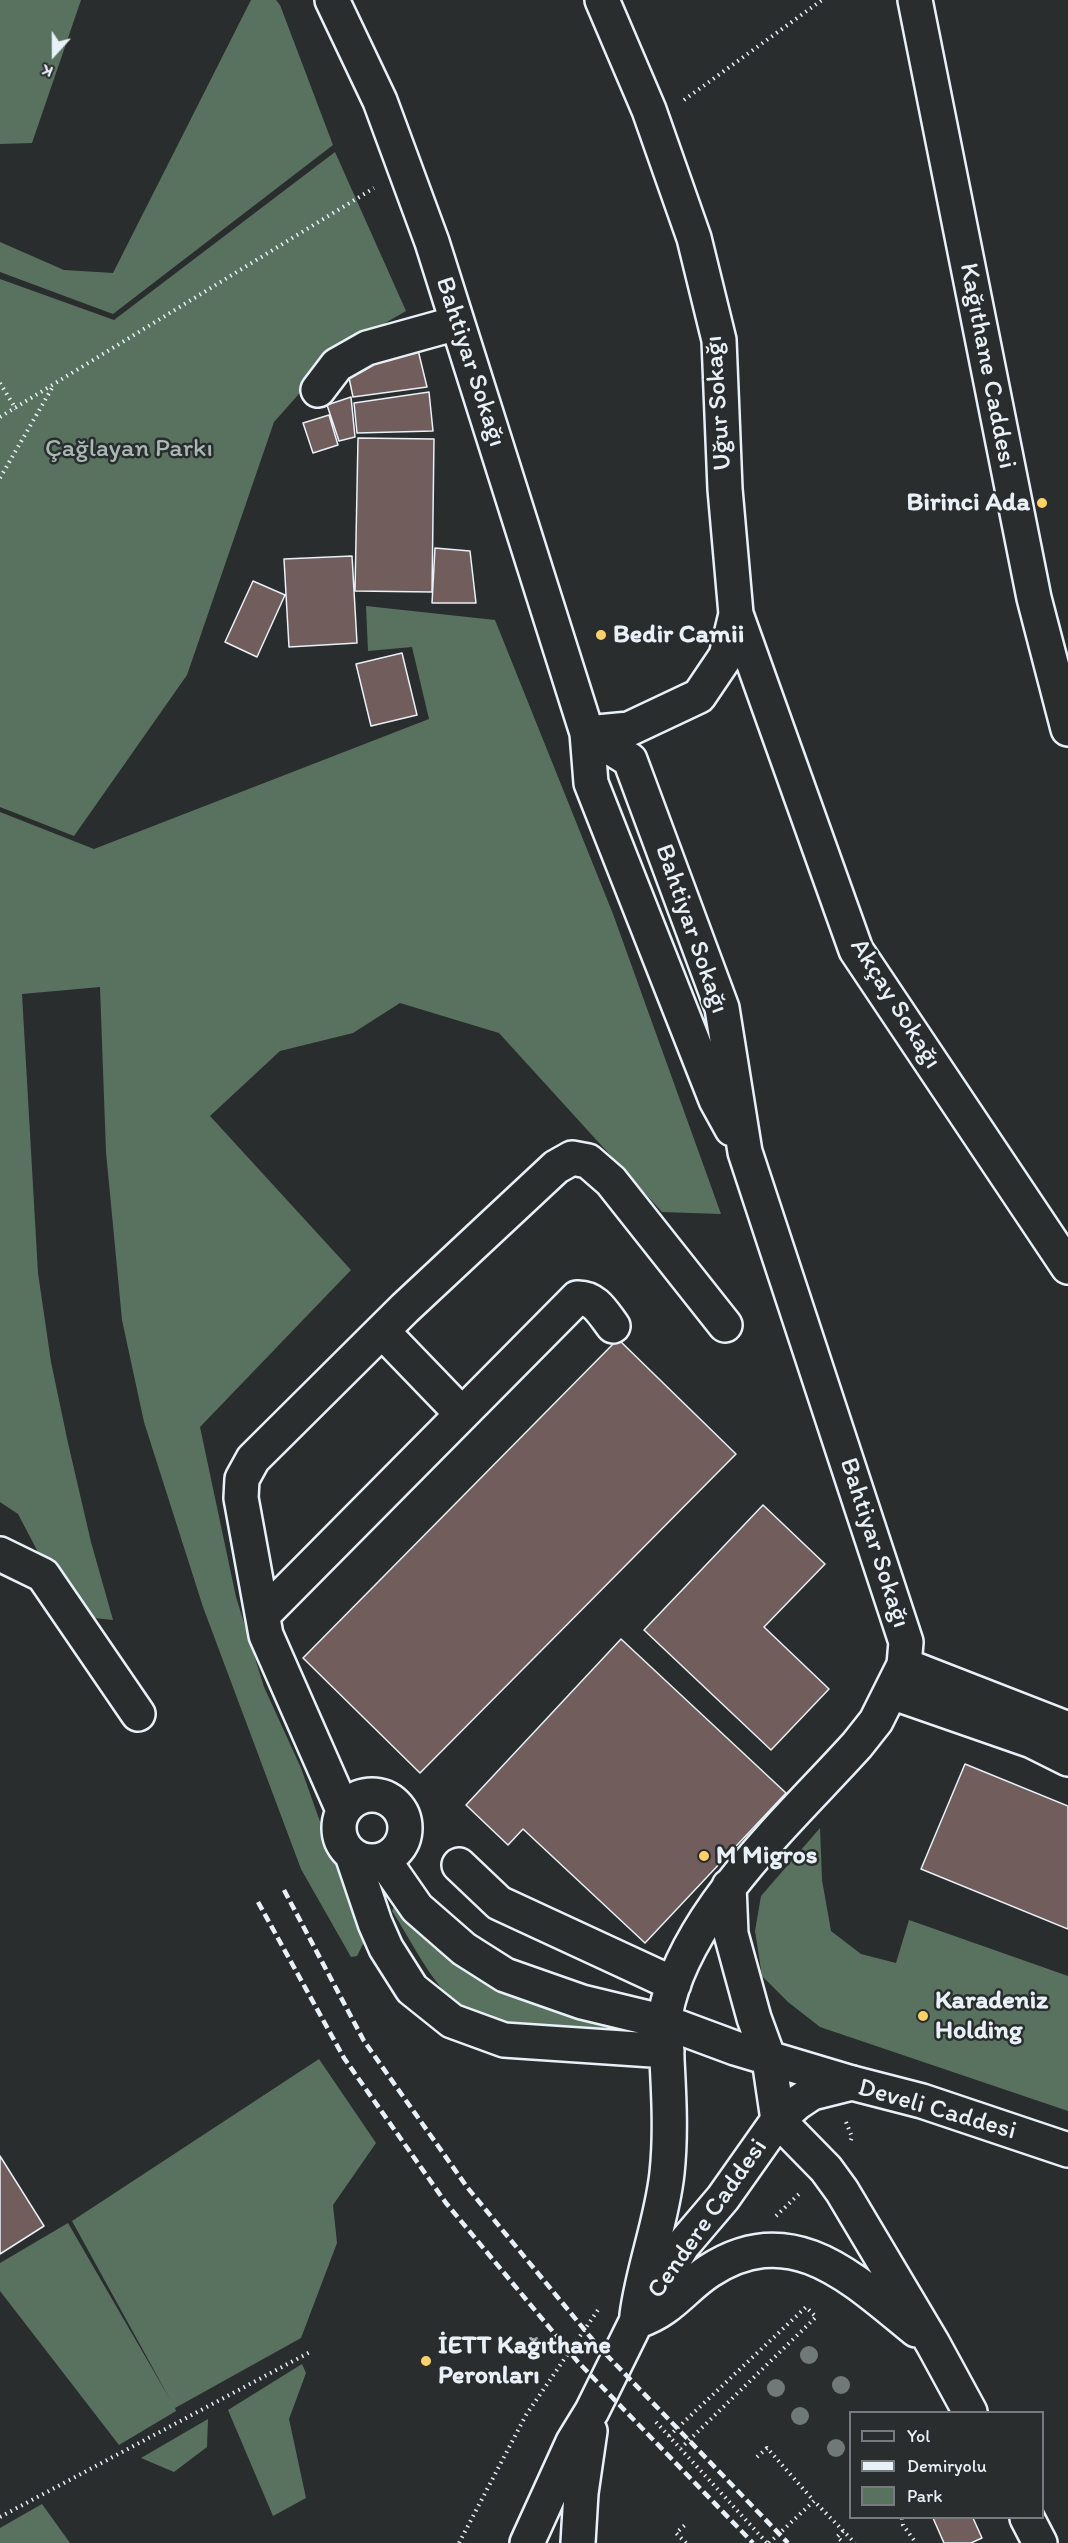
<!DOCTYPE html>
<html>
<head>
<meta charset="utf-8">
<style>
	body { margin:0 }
	#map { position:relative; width:1068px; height:2543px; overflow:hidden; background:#2a2d2e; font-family:Itim,sans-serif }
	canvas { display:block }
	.legend { position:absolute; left:849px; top:2411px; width:195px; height:108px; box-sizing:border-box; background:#2a2d2e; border:2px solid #767b7f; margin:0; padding:8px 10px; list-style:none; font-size:18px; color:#e8f1f8 }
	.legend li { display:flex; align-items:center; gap:12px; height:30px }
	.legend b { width:30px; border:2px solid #767b7f }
	.north { position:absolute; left:24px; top:24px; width:60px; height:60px; -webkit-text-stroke:4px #2a2d2e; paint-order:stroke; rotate:201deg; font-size:16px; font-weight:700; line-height:24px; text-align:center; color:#e8f1f8 }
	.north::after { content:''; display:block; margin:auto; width:21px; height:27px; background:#e8f1f8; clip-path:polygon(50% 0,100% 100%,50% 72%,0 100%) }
</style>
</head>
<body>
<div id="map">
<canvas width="1068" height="2543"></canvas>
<ul class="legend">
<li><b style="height:8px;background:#2a2d2e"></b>Yol</li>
<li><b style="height:8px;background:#e8f1f8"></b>Demiryolu</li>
<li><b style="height:16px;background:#59725f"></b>Park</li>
</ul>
<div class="north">K</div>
</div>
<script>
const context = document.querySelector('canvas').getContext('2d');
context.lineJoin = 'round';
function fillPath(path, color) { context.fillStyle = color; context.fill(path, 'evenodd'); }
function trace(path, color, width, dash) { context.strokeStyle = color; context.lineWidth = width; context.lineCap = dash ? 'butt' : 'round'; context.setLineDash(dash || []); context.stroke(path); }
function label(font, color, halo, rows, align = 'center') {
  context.font = font + ' Itim,sans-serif'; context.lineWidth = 5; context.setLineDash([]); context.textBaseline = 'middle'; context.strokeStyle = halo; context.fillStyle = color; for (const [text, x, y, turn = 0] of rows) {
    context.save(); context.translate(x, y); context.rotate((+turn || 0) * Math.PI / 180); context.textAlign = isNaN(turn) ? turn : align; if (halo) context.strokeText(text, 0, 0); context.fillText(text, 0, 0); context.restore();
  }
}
const green = new Path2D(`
	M0,0H81L32,143L0,144Z
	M251,0H276L280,5L333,145L113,314L0,272V242L64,270L113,273Z
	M335,152L406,311L337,351L274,422L187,675L74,836L0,807V279L114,320Z
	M366,606L495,620L613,914L721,1214L662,1212L499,1033L400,1003L353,1033L280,1051L210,1116L351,1270L200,1427L236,1597L264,1687L301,1768L324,1833L363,1921L364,1942L357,1956L351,1957L301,1869L203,1607L144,1422L122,1320L106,1152L100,987L22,994L38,1273L51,1362L68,1443L91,1542L113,1620L94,1618L39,1554L18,1514L0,1502V812L94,849L429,719L412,647L368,651Z
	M820,1828L822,1880L831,1931L861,1954L896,1963L909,1920L1068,1976V2111L820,2027L788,2002L762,1976L755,1931L761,1896Z
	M396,1902L458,1963L483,1982L613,2025L608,2031C559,2030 475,2030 442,1989C423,1966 408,1936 392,1911Z
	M319,2059L376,2143L333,2205L337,2243L301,2338L175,2408L176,2411L119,2445L0,2291V2263L68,2223L171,2401L72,2221Z
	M302,2364L306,2373L289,2419L306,2498L273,2516L228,2410Z
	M208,2419L207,2447L174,2472L141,2458Z
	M42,2504L70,2543H0V2528Z`);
const building = new Path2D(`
	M418,350L427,387L353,397L347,368Z
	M429,392L433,431L357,433L354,403Z
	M351,397L355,437L339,441L327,405Z
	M329,415L338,445L313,453L303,423Z
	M358,438L434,439L432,592L355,591Z
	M435,548L470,551L476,603H432Z
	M352,556L357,643L289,647L284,559Z
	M253,581L285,595L257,657L225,642Z
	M402,653L417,715L371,726L356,664Z
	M618,1339L736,1454L420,1773L303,1658Z
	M763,1505L825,1564L764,1627L829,1689L771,1750L644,1630Z
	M621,1639L786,1793L645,1943L523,1829L508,1845L466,1805Z
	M965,1764L1068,1806V1929L921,1869Z
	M0,2156L44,2226L0,2254Z
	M933,2518H973L982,2538L971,2543H944Z`);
const path = new Path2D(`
	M684,100L822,0
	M0,383L16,409
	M0,417L374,188
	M0,478L52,388
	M846,2122L852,2137L850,2143
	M776,2216L799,2194
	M656,2422L767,2543
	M669,2436L806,2307L816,2317L681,2448
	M757,2457L767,2448L813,2500
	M0,2517L312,2351
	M902,2518L903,2525L916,2543
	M843,2531L837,2537L844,2543
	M459,2543L526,2415L600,2307
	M686,2543L676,2533L686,2524
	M769,2543L814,2501L855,2543`);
const minor = new Path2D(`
	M332,0L380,101L432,242L587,733L591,783L716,1100L732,1129
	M318,390L337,365L367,348L457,323
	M736,614L856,950L1068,1267
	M587,733L630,760L722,1008L745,1152L906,1642L904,1665L876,1721L857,1745C792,1817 693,1906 668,2002C663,2021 667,2041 667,2060C669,2097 671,2136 667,2173C662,2221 643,2268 637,2315
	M587,733L629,729L699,696L726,656L736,614L725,489L719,340L694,238L649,110L602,0
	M382,1331L462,1414
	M0,1554L43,1575L138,1714
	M263,1615L577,1298C595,1297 603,1313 613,1326
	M904,1665L1068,1729
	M891,1692L1032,1741L1068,1759
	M339 1828a33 33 0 1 1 66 0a33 33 0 1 1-66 0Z
	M343,1810L266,1635L241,1498L242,1479L253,1459L405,1308L556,1167L572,1158L588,1161L611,1181L725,1325
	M352,1855L375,1923L386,1948L412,1989L452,2021L504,2040L667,2051
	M383,1859L417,1908L464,1949L505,1975L582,2002L665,2022L735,2048L852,2083
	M459,1865L499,1903L674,1984
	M729,1886L731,1934L754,2018L769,2059L778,2120`);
const major = new Path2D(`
	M915,0L1034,598L1068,729
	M778,2120L826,2169L842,2191L933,2344L970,2412
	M638,2321C671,2310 683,2288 709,2271C792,2217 853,2279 916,2330
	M1027,2518L1040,2543
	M527,2543L573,2442L592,2411L636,2322L683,2245L723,2198L778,2120L797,2103L812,2093L852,2083L922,2101L1068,2150
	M578,2543L581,2493L590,2431`);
const rail = new Path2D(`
	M284,1890L364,2041L467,2187L597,2345L788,2543
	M258,1902L344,2058L446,2203L578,2362L753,2543`);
const trees = [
	[809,2355],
	[841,2385],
	[776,2388],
	[800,2416],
	[836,2448]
];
const markers = [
	[1042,503,6,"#ffd166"],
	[601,635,6,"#ffd166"],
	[704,1856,6,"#ffd166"],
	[923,2016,6,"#ffd166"],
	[426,2361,6,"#ffd166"]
];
const streetNames = [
	["Bahtiyar Sokağı",470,362,72],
	["Kağıthane Caddesi",987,366,79],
	["Uğur Sokağı",719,403,-94],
	["Bahtiyar Sokağı",691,929,71],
	["Akçay Sokağı",895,1004,58],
	["Bahtiyar Sokağı",874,1543,72],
	["Develi Caddesi",937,2110,16],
	["Cendere Caddesi",708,2219,-55]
];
const parkNames = [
	["Çağlayan Parkı",129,449]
];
const poiNames = [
	["Birinci Ada",1030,503,"right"],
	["Bedir Camii",613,635],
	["M Migros",716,1856],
	["Karadeniz",935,2001],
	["Holding",935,2031],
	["İETT Kağıthane",438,2346],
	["Peronları",438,2376]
];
fillPath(green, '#59725f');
fillPath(building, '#715e5c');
trace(building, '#e8f1f8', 1.5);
trace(minor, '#e8f1f8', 38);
trace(major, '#e8f1f8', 38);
trace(path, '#e8f1f8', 4, [1.5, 4.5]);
trace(minor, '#2a2d2e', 33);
trace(major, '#2a2d2e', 33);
trace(rail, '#e8f1f8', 4.5, [9, 4.5]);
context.fillStyle = '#6f7977';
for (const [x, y] of trees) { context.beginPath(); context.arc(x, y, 9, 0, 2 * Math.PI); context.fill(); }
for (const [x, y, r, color] of markers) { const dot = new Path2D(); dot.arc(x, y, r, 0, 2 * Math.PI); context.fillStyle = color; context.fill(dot); trace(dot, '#2a2d2e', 2); }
label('26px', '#e8f1f8', '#2a2d2e', streetNames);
label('26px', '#a8b8b3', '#2a2d2e', parkNames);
label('bold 26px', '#e8f1f8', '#2a2d2e', poiNames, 'left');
</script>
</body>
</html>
